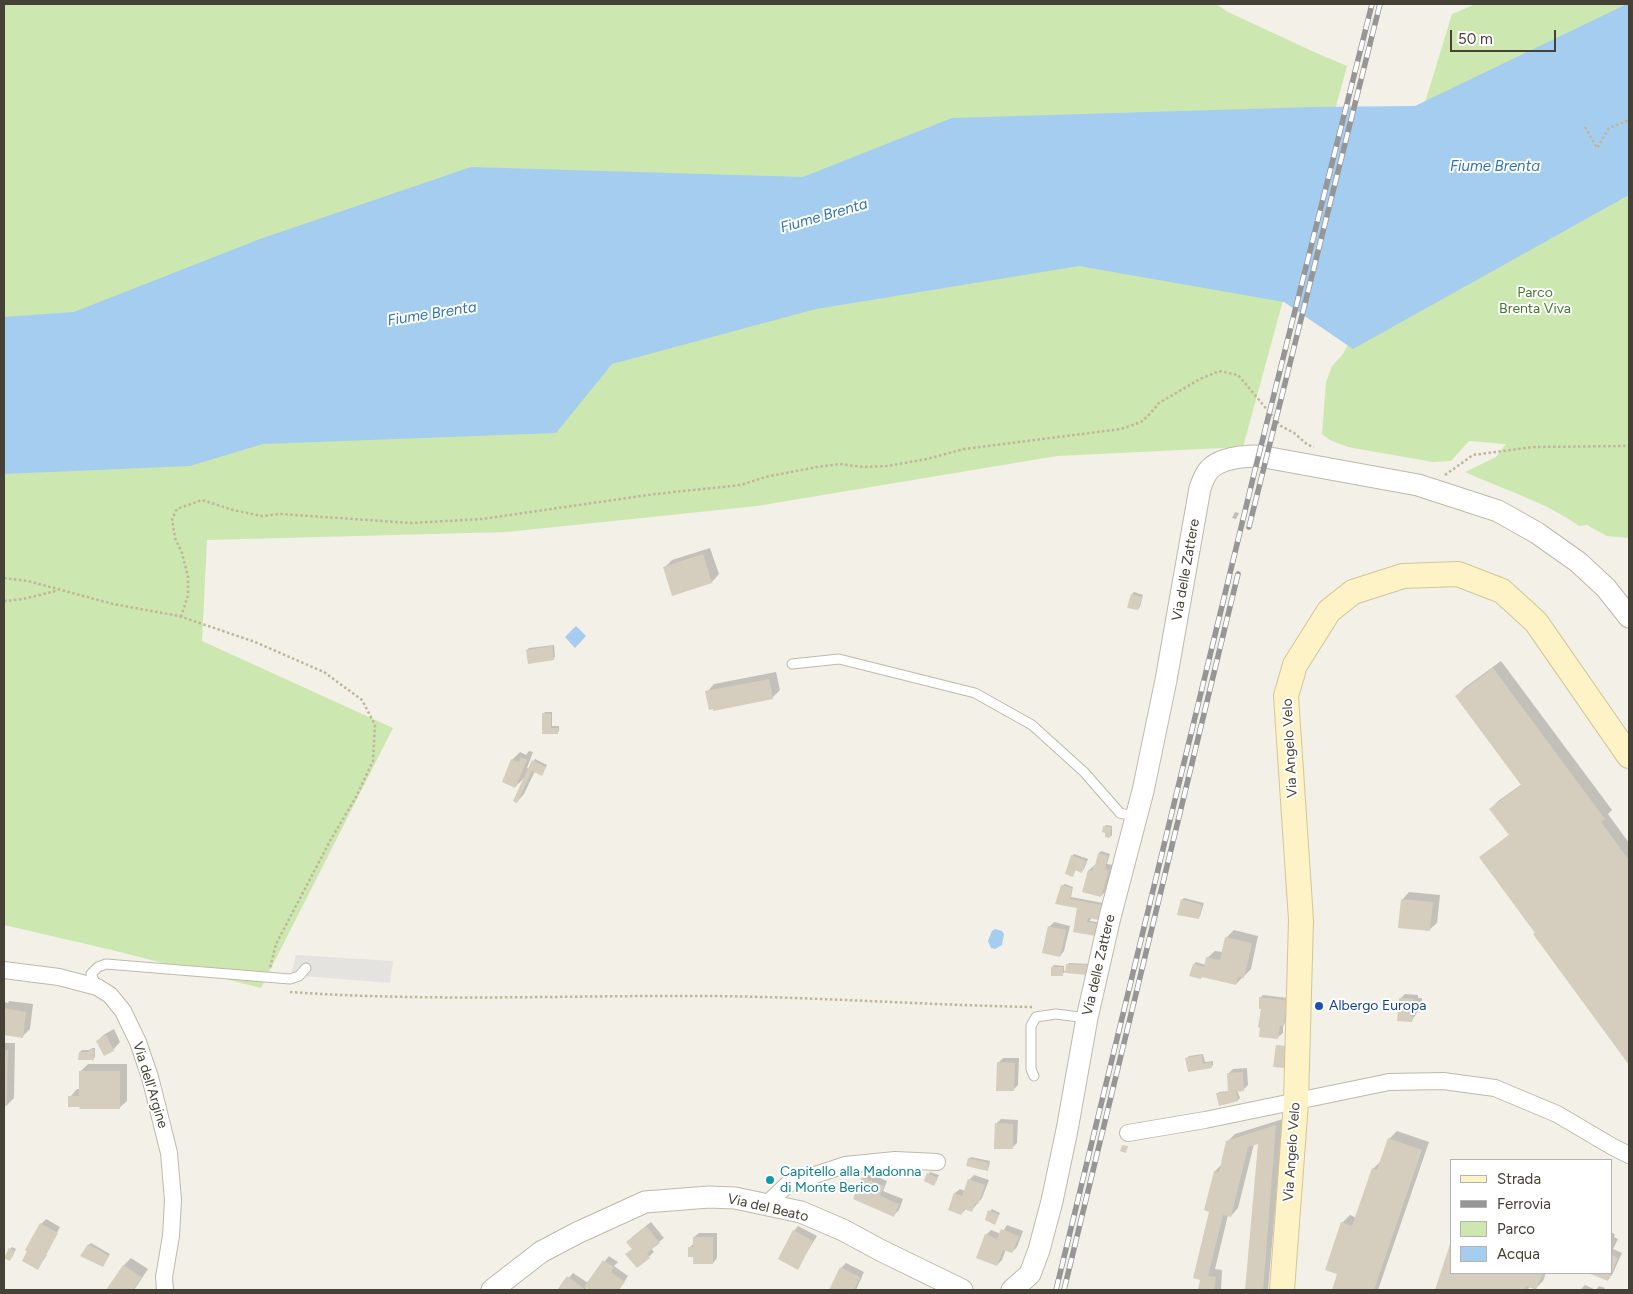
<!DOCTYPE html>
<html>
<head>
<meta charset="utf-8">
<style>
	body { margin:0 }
	#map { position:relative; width:1633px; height:1294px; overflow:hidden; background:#f3f0e7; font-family:Figtree,sans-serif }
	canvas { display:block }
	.frame { position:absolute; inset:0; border:5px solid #464136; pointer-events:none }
	.legend { position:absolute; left:1450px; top:1159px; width:162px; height:115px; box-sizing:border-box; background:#fff; border:1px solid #b5b3af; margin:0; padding:6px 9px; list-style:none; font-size:15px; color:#464136 }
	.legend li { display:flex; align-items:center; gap:10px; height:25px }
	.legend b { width:25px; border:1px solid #b5b3af }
	.scale { position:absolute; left:1450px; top:30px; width:106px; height:22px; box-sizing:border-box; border:2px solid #464136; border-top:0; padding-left:6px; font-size:15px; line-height:18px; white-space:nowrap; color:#464136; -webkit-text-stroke:4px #fff; paint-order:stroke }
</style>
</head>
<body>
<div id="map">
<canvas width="1633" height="1294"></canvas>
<div class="frame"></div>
<ul class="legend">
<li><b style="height:6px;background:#fef3c6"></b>Strada</li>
<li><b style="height:6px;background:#969696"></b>Ferrovia</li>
<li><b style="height:14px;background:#cce7b0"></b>Parco</li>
<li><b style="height:14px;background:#a4cdf0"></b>Acqua</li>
</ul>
<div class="scale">50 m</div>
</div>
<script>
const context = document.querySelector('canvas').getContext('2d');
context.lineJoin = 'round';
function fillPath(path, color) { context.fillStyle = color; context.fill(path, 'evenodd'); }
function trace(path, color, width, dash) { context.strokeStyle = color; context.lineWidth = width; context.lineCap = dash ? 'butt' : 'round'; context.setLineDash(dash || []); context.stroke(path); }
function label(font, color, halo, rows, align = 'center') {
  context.font = font + ' Figtree,sans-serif'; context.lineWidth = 4; context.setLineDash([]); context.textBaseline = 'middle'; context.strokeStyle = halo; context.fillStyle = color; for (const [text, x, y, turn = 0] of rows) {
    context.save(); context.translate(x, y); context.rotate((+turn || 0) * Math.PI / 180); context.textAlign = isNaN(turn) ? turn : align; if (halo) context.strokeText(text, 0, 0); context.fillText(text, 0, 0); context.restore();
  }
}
const green = new Path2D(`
	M4,4H1216L1228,12L1312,51L1347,66L1243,447L1057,456L757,506L507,532L207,540L202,641L393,728L261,988L112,950L4,925Z
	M1476,4H1629V538L1607,536L1587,525L1579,526C1544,501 1504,490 1465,472L1496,457L1506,444L1469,441L1451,461L1433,462L1348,447L1330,440L1322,434L1326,382L1332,366L1343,354L1350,341L1360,315L1452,14Z`);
const parking = new Path2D(`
	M296,955L393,961L390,983L291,975Z`);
const water = new Path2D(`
	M1627,4H1629V195L1353,349L1284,302L1079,266L816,309L612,364L556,433L263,444L190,466L4,474V317L74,312L260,239L471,167L803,177L952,118L1313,107L1415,106Z
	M576,626L586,636L575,648L565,637Z
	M995,929L1002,931L1004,934L1002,945L995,949L991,948L988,941L992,931Z`);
const shadow = new Path2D(`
	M1235,512L1239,513L1236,519L1232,518Z
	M710,548L719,574L712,582L673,594L664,568L672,560Z
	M1134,592L1143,595L1140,607L1138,609L1132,594Z
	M554,645L555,657L553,659L527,650L529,648Z
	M1501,661L1612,810L1608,814L1629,843V1063L1534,935L1536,933L1481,858L1510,834L1491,809L1498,801L1522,784L1457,696L1464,688Z
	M776,672L780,690L772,698L707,692L714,684Z
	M545,712H552V726H559V731L557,733H543V714Z
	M529,751L533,752L527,768L529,769L535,759L547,765L542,774L535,771L524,794L517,802L526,776L515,787L512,760L520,752L526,755Z
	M1106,825L1112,826V835L1110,837L1104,827Z
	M1101,851L1110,854L1107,864L1113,865L1106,891L1101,896L1089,870L1096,864L1099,853Z
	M1074,854L1088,859L1084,869L1082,871L1076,869L1073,876L1072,856Z
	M1065,884L1073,887L1071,897L1103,903L1099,918H1091L1090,921L1097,922L1095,934L1074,931L1080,907L1057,903L1062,886Z
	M1409,892L1440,895L1437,923L1429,930L1402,900Z
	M1184,898L1204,903L1200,916L1198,918L1182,900Z
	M1054,922L1070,926L1064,951L1060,956L1049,927Z
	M1234,930L1258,936L1251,969L1236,984L1194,964L1196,962L1206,965L1207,958L1215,951L1223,952L1226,938Z
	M1069,963L1090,964L1088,973L1065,972L1062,974L1052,967L1054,965L1064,966V971H1066L1067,965Z
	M1405,994L1418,995V998H1422L1421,1007L1412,1020L1400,999Z
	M1263,995L1288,998V1020L1283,1025V1033L1278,1037L1263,1008L1261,997Z
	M9,1001L33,1004L30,1029L22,1037L4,1034V1002L8,1003Z
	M114,1029L120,1042L113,1050L97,1041L105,1034Z
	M4,1043H15L14,1098L7,1105H4Z
	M92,1048H95V1057L93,1059L80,1052L82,1050H89Z
	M1203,1054L1205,1062L1213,1061V1065L1211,1067L1189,1071L1187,1058L1189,1056Z
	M1003,1058H1019L1018,1085L1013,1090L999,1062Z
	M88,1064H127V1101L119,1108L81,1106L70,1097L77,1089H81V1071Z
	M1247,1068L1248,1085L1243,1090H1237L1240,1098L1238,1100L1217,1094L1219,1092L1229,1091L1228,1074L1233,1069Z
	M1001,1119L1018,1120L1017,1143L1012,1148L996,1124Z
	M1283,1119L1268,1290H1246L1259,1142L1254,1144L1238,1208L1231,1216L1228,1215L1215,1269L1222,1270L1221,1290H1199L1202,1279L1215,1171L1222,1164L1227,1142L1235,1134Z
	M1397,1131L1429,1142L1378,1290H1333L1339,1273L1342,1223L1350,1215L1357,1218L1373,1169L1381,1161L1389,1139Z
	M971,1157L990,1161L989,1167L987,1169L969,1159Z
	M930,1172L939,1175L934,1184L925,1181Z
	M868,1173L887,1181L883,1191L903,1199L899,1210L894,1215L863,1178Z
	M974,1175L989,1180L982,1198L972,1210L966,1209L961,1214L949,1210L955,1193L960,1189L965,1191L970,1179Z
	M992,1209L1000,1213L995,1223L990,1211Z
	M46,1219L60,1227L45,1255H47L38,1268L24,1260L29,1251L27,1250L41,1224Z
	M651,1222L664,1238L651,1248L654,1252L637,1267L633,1248L632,1237Z
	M1007,1225L1023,1231L1017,1247L1012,1252L1006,1249L1002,1260L997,1265L986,1235L991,1230L1001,1234Z
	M798,1226L817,1236L804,1257L794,1231Z
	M699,1233H717V1258L713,1263L694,1255L689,1248L694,1243V1237Z
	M1612,1233L1615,1234L1614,1237L1618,1239L1613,1249L1622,1253L1612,1275L1607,1280L1591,1273H1612Z
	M91,1243L110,1254L104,1264L89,1245Z
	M1452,1244V1273H1546L1543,1281L1535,1289L1530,1286L1528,1290H1436Z
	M12,1247L16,1249L12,1257L10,1249Z
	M609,1256L618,1262L614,1266L628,1276L619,1290H591L587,1287L585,1290H559L573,1273L588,1283Z
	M131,1258L148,1269L134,1290H108L124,1265Z
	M846,1263L864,1272L856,1290H830L841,1268Z
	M1585,1285L1596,1290L1599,1286L1605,1288L1604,1290H1580Z`);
const building = new Path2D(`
	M703,554L712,583L672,596L663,567Z
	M1131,594L1142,597L1138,610L1127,608Z
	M552,646L554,660L528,664L526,650Z
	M1493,668L1605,819L1601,822L1629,860V1065L1533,934L1535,933L1479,857L1509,835L1489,809L1521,785L1455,696Z
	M769,679L773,699L713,711V709L709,710L705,691Z
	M542,713L551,714V728H558V734H542Z
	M521,757L527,760L515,788L502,782L511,759L519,762Z
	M532,760L546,767L542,776L532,771L517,803L513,801Z
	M1103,826L1111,827L1110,838L1105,837V833L1102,832Z
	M1098,853L1108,856L1105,869L1109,870L1101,897L1082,892L1088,870L1092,871L1093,866H1095Z
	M1071,855L1086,861L1082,873L1075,870L1073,877L1065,874Z
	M1061,885L1072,888L1070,899L1102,905L1099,920L1088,918L1087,922L1098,924L1096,936L1073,932L1077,908L1055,904Z
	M1181,899L1202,905L1199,919L1177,915Z
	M1401,899L1433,902L1430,931L1398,928Z
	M1048,926L1066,930L1060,957L1042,953Z
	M1225,937L1252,943L1244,978L1238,977L1236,985L1202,977L1201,979L1189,976L1193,964L1204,967L1206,957L1220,960Z
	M1066,964L1089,965L1088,975L1065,973Z
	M1051,967H1063V976H1051Z
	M1259,997L1287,1000L1284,1026H1280L1278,1039L1259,1037L1260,1028L1258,1027L1261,1009H1259Z
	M1399,998L1414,999L1413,1002H1418L1417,1013H1413L1412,1022L1397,1021Z
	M4,1008L26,1012L23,1038L4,1035Z
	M106,1035L114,1051L104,1056L96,1041Z
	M1276,1045L1287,1046L1285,1068L1273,1067Z
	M89,1049H94V1060H78L79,1052H89Z
	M4,1050H8L7,1106H4Z
	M1202,1055L1203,1064L1211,1062L1212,1068L1188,1072L1185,1058Z
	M997,1062L1015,1063L1014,1091H996Z
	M79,1071H120V1109H79L80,1107H68V1096H79Z
	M1243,1072L1244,1091L1236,1092L1238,1101L1219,1106L1216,1093L1228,1092L1227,1073Z
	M995,1123L1013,1124V1149H994Z
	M1276,1125L1263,1290H1245L1258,1144L1248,1147L1231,1217L1223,1215L1208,1276L1216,1277L1214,1290H1198L1200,1280L1193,1278L1209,1212L1204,1210L1214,1171L1219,1172L1226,1141Z
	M1388,1138L1422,1150L1374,1290H1332L1337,1274L1325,1270L1341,1222L1352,1226L1372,1168L1377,1170Z
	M1122,1145L1128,1146L1126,1153L1120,1151Z
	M968,1158L989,1163L988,1171L966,1166Z
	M927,1173L938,1178L934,1186L924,1181Z
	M862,1177L884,1186L880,1196L899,1204L894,1217L853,1199Z
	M968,1179L985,1185L978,1204L975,1203L972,1212L964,1209L961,1215L948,1210L954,1193L962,1196Z
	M988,1210L999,1215L995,1225L985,1220Z
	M40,1223L58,1233L38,1270L22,1261L27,1251L25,1250Z
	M646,1226L660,1243L647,1253L650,1258L637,1268L625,1254L632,1249L626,1242Z
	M1001,1229L1019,1236L1012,1253L1003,1250L997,1266L976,1258L985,1234L997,1239Z
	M793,1230L813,1241L798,1270L778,1259Z
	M693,1237H713V1264H693V1257H688V1247H693Z
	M1451,1241L1452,1273H1543L1536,1290L1526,1286L1524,1290H1435Z
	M88,1244L109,1256L103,1267L80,1256Z
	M9,1248L15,1251L10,1261L4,1258Z
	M1612,1255L1618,1258L1612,1272Z
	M603,1260L614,1267L611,1272L625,1282L618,1290H589L584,1287Z
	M123,1265L142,1277L133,1290H106Z
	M840,1267L860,1277L854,1290H829Z
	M1588,1273H1612L1608,1281Z
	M567,1276L586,1290H557Z`);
const path = new Path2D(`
	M1585,127L1597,148L1609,128L1629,120
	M1445,475L1473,455L1533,447L1629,446
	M4,578L28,581L113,604L179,616L255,642L324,672L362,700L375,725L373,761L356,797L330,841L276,944L270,968
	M4,601L23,599L56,591
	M181,617L188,595V577L182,553L175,538L172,519L177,509L202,500L233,510L262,516L281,514L411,523L482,519L655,494L741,485L765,477L817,467L840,464L863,467L887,466L927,459L964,449L1121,429L1141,422L1148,416L1159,403L1200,379L1219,371L1238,375L1281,426L1294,433L1308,445L1314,447
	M290,992C430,1002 571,995 710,996C818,997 925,1005 1032,1007`);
const service = new Path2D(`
	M792,664L839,659L975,693L1032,725L1084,772L1120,813L1137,817
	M97,987L91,974L98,967L106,964L290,979L299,976L306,968
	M1034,1076L1031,1069V1026L1036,1017L1056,1014L1087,1018`);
const minor = new Path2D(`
	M4,970L59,977L97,987L110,995L123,1011L138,1042L150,1077L169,1153L173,1200L171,1236L164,1277L165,1290
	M1128,1133L1205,1120L1389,1082L1443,1081L1495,1088L1557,1114L1613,1147L1629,1155
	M766,1205L788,1184L845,1165L895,1160L937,1162`);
const tertiary = new Path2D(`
	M492,1290L541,1252L577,1233L645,1202L709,1197L735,1198L801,1212L843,1230L880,1250L962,1290
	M1012,1290L1030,1274L1039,1250L1052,1201L1067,1130L1087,1018L1110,917L1143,791L1166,680L1200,488C1202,483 1205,474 1209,470C1219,458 1245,456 1259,456L1418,485L1498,511L1537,533L1578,562L1606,588L1629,617`);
const secondary = new Path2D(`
	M1282,1290L1296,1102L1301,920L1286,696L1295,665L1329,611L1353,592L1403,576L1458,574L1502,591L1536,622L1629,756`);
const rail = new Path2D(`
	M1249,527L1380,4
	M1056,1290L1255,470L1372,4
	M1064,1290L1238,574`);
const markers = [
	[1319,1006,5,"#1a4fb4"],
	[770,1180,5,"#0f9aa8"]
];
const parkNames = [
	["Parco",1535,293],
	["Brenta Viva",1535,309]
];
const streetNames = [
	["Via delle Zattere",1186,570,-80],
	["Via Angelo Velo",1290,748,-93],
	["Via delle Zattere",1099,965,-77],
	["Via dell'Argine",150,1085,73],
	["Via Angelo Velo",1292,1152,-86],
	["Via del Beato",768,1208,13]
];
const transitNames = [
	["Albergo Europa",1329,1006]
];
const cultureNames = [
	["Capitello alla Madonna",780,1172],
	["di Monte Berico",780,1188]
];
const waterNames = [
	["Fiume Brenta",1495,167],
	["Fiume Brenta",824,216,-16],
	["Fiume Brenta",432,314,-9]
];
fillPath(green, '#cce7b0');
fillPath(parking, '#e5e3df');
fillPath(water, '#a4cdf0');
fillPath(shadow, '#0003');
fillPath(building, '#d5cdbd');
trace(service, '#bfb9aa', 11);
trace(minor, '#bfb9aa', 18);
trace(tertiary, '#bfb9aa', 23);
trace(secondary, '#d3c697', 26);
trace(path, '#c0b59b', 2.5, [2.5, 2.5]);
trace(service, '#fff', 9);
trace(minor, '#fff', 16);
trace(tertiary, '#fff', 21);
trace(secondary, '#fef3c6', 24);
trace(rail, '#969696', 5.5);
trace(rail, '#fff', 4, [11]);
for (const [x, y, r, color] of markers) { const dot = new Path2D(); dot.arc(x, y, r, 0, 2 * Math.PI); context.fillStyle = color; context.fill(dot); trace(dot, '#fff', 2); }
label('14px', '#43782a', '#fff', parkNames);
label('14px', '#464136', '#fff', streetNames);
label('14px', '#164399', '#fff', transitNames, 'left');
label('14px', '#0d838f', '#fff', cultureNames, 'left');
label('italic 15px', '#3074b2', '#fff', waterNames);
</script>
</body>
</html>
